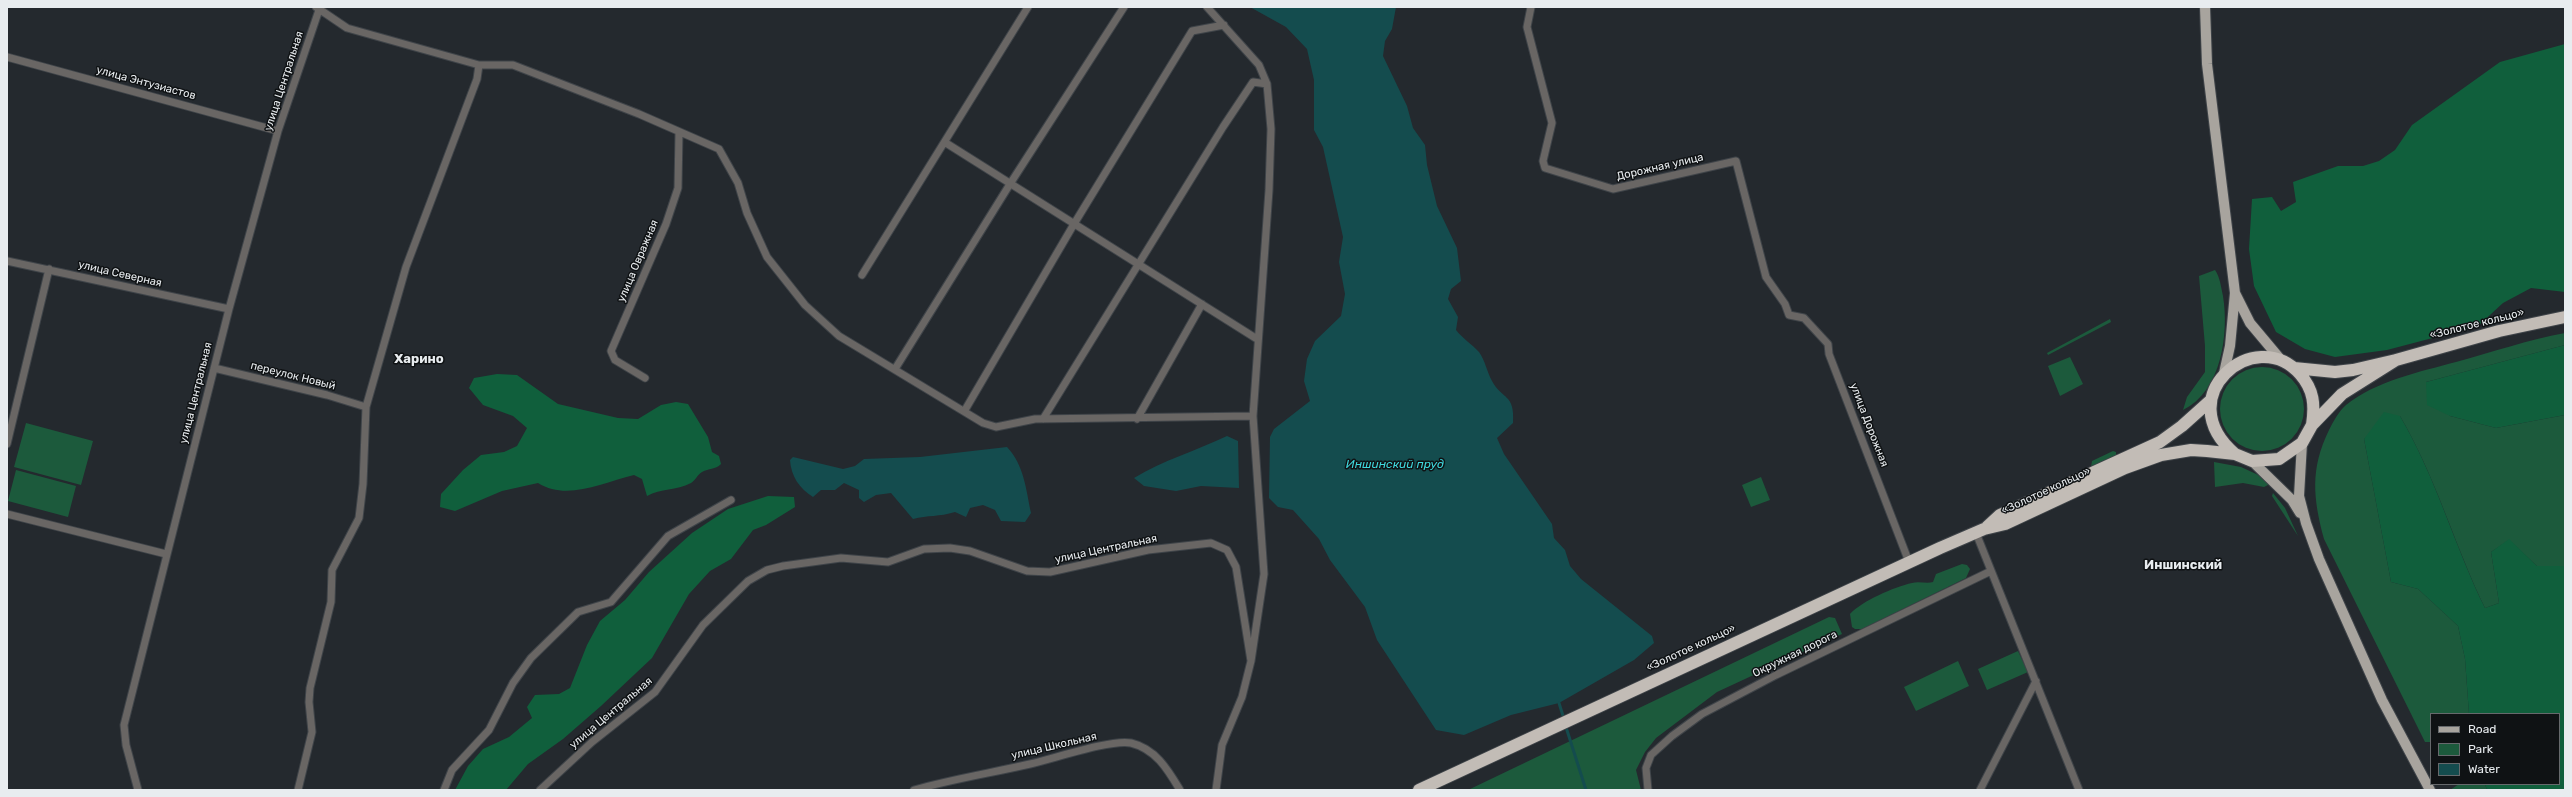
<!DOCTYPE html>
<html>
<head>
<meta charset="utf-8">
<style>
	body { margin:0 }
	#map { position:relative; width:2572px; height:797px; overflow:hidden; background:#24292e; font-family:Rubik,sans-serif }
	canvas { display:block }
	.frame { position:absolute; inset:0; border:8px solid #e8ecef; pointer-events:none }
	.legend { position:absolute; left:2430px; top:713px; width:130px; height:72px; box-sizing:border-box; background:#0f1214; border:1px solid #66696c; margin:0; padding:5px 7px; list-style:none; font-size:12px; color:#e8ecef }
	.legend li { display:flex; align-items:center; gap:8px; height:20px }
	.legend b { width:20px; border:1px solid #66696c }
</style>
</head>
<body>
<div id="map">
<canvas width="2572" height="797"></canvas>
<div class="frame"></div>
<ul class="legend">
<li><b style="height:5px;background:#a8a49e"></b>Road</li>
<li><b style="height:11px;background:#1c5a3c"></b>Park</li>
<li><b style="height:11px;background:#144c4e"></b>Water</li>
</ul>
</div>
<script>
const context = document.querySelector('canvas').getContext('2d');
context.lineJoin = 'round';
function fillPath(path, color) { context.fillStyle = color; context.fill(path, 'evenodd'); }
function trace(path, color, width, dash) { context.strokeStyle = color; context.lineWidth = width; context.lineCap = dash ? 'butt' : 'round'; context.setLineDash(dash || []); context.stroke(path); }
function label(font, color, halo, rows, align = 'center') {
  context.font = font + ' Rubik,sans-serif'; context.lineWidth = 3; context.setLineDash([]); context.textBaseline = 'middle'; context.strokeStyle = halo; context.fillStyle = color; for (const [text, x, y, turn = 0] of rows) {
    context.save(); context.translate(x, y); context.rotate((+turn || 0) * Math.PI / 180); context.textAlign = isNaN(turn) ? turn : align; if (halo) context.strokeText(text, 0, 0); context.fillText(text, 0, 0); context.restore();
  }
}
const green = new Path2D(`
	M2215,270C2220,277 2221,287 2223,296C2229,333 2222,391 2183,410L2187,397L2205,372V346L2199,276Z
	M2110,319L2111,322L2048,355L2047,353Z
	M2565,333V345L2426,382L2450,416L2496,428L2565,415V566H2537L2509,540L2491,552L2499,603L2485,608C2454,544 2436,477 2400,416L2364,439L2391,582L2418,589L2458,626L2465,659L2469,714H2431V742H2425L2324,539C2313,498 2310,469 2329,430C2333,422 2339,411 2346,405C2376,381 2419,372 2456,362C2492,352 2528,340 2565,333Z
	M2070,357L2083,384L2060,396L2048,366Z
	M2220 409a42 42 0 1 1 84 0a42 42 0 1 1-84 0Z
	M26,423L93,441L81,485L14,467Z
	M2113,451L2116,452V456L2091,467L2092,461Z
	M2214,462L2241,467L2267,479L2268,485L2264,487L2243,483L2215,487Z
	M16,470L76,486L68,517L8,501Z
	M1761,477L1770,500L1751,507L1742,485Z
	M2273,493L2285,508L2298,536L2272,496Z
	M1962,564L1967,565L1970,569L1966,578L1862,629H1855L1852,627L1850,614C1862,601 1894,587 1912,583C1919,581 1927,584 1933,582L1936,574Z
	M1829,617L1835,618L1842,634L1717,692L1656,738L1645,752L1636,770L1641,790H1468Z
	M2018,651L2028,672L1987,690L1978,669Z
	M1958,661L1969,686L1916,711L1904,687Z
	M2459,784H2485L2487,790H2450Z`);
const forest = new Path2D(`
	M2565,44V292L2531,288L2503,303L2478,326L2387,350L2335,357L2305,349L2276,332L2254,286L2249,249L2252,199L2272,197L2281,211L2296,202L2293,182L2338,166H2363L2379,161L2395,150L2412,125L2500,62Z
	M2565,345V415L2496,428L2450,416L2427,405L2426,382Z
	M497,374L517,375L558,404L618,418L638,419L661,405L676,402L688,404L708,437L712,452L719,456L721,464C715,470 709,468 702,472C697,475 695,481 691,483C676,491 661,488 647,496L642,479L634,475C601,483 567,501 538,483L502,491L455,511L440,507L441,494L463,470L481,455L504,452L517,446L527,428L513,416L483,405L469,388L474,378Z
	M2384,412L2400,416C2436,477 2454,545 2485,608L2499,603L2491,552L2509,539L2537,566H2565V790H2487L2485,784H2559V714H2469L2465,659L2458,626L2418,589L2391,582L2364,439Z
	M768,496L794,497L795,507L766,525L753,530L731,559L710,571L689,594L652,658L601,706L563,739L528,764L506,790H455L468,766L483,749L509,737L532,718L527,707L535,695L559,694L570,688L587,645L600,621L625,600L649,572L692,533L728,509Z`);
const water = new Path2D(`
	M1250,7H1396L1392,29L1385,41L1383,56L1407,106L1413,128L1425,145L1427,165L1437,206L1457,248L1461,281L1451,289L1448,299L1458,317L1456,330C1463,339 1472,344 1479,352C1485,360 1487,372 1492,381C1502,400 1515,393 1513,423L1497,438L1504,454L1552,524L1554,538L1565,550L1570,566L1581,579L1652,636L1654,643L1634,660L1559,703L1511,715L1464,735L1436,730L1377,640L1365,607L1330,560L1319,539L1293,510L1278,507L1269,498L1270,437L1274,429L1310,401L1304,381L1307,359L1315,341L1341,316L1345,294L1339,262L1343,237L1323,147L1314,130V80L1307,49L1286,27Z
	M1227,436L1238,441L1239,488L1201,486L1176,491L1144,486L1134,478C1163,460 1196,451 1227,436Z
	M1007,447C1024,465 1026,489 1031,513L1025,522L1001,521L995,510L983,505L970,508L966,517L955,512C939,517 928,515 913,519L891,493L876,495L864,502L859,498V490L844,483L835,490H821L813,497C799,488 791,476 790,460L793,457L843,469L855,466L864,459L920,457Z`);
const stream = new Path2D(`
	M1559,703L1564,719
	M1565,724L1586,790`);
const street = new Path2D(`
	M316,7L347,28L479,65H513L639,114L719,149L738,183L747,213L767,257L805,305L839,336L983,423L996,427L1035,419L1253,416
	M1207,7L1259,65L1267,84L1271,129L1269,190L1253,416L1264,574L1251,661L1242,697L1222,745L1216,790
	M1531,7L1527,27L1552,123L1543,161L1545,168L1613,189L1736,161L1766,277L1785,304L1789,315L1804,318L1828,344L1829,354L1909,562
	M7,57L278,131
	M946,143L1257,339
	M7,261L229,309
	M862,275L1028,7
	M214,368L327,395L366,407
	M895,369L1010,184L1124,7
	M645,378L615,360L611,351L666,224L678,188L679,132
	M965,410L1074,224L1192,31L1224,25
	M1043,419L1223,127L1253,82L1267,84
	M1137,419L1202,304
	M7,444L49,269
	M7,514L166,554
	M1976,533L2079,790
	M138,790L126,745L124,725L229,309L278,131L320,7
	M298,790L312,732L309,702L310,688L331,602L332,570L359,518L363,484L366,407L406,267L477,79L479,65
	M444,790L452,770L489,730L513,683L531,658L578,612L611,602L668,536L731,500
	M540,790L592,742L655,692L703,625L748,581L767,570L783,566L841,558L888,562L924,549L950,548L970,551L1027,571L1050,572L1148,550L1211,543L1227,550L1236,567L1251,661
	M914,790C952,779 991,773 1030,764C1053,759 1111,739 1131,743C1156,749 1168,770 1180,790
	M1648,790L1646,768L1651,755L1672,736L1702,714L1776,675L1991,571
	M1980,790L2036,681`);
const primary = new Path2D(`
	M2205,7L2207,64L2235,293L2230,346L2224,373
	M2235,293L2250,323L2281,360
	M2302,443L2299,496L2306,523L2319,559L2382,700L2430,790
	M2252,461L2292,500L2300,513`);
const highway = new Path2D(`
	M2294,368L2335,372L2353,370L2396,360L2499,331L2565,317
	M2235,454C2168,397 2255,323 2300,374C2314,390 2315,405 2312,425
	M1987,527L2000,515L2160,442L2182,426L2211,400
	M1419,790L1940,548L1984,529L2005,524L2125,468L2161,455L2191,450L2207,451L2235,454L2252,461L2279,459L2302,443L2312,425L2342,394L2396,360`);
const streetNames = [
	["улица Центральная",284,81,-72],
	["улица Энтузиастов",146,83,15],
	["Дорожная улица",1660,167,-13],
	["улица Овражная",638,261,-67],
	["улица Северная",120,274,13],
	["«Золотое кольцо»",2477,324,-14],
	["переулок Новый",293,376,14],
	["улица Центральная",196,393,-76],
	["улица Дорожная",1869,425,69],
	["«Золотое кольцо»",2046,491,-25],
	["улица Центральная",1106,549,-12],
	["«Золотое кольцо»",1691,648,-25],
	["Окружная дорога",1795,654,-26],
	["улица Центральная",611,713,-40],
	["улица Школьная",1054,746,-13]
];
const waterNames = [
	["Иншинский пруд",1395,465]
];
const quarterNames = [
	["Харино",419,359],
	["Иншинский",2183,565]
];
fillPath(green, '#1c5a3c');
fillPath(forest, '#105f3c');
fillPath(water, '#144c4e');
trace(stream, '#144c4e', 3);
trace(street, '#3f4449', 9);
trace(primary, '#3f4449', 12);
trace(highway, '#3f4449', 14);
trace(street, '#696664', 7);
trace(primary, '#a8a49e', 10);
trace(highway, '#c2bcb6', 12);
label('11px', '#e8ecef', '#0f1214', streetNames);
label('italic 12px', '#3fd9de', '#0f1214', waterNames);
label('bold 13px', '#e8ecef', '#0f1214', quarterNames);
</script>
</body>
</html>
